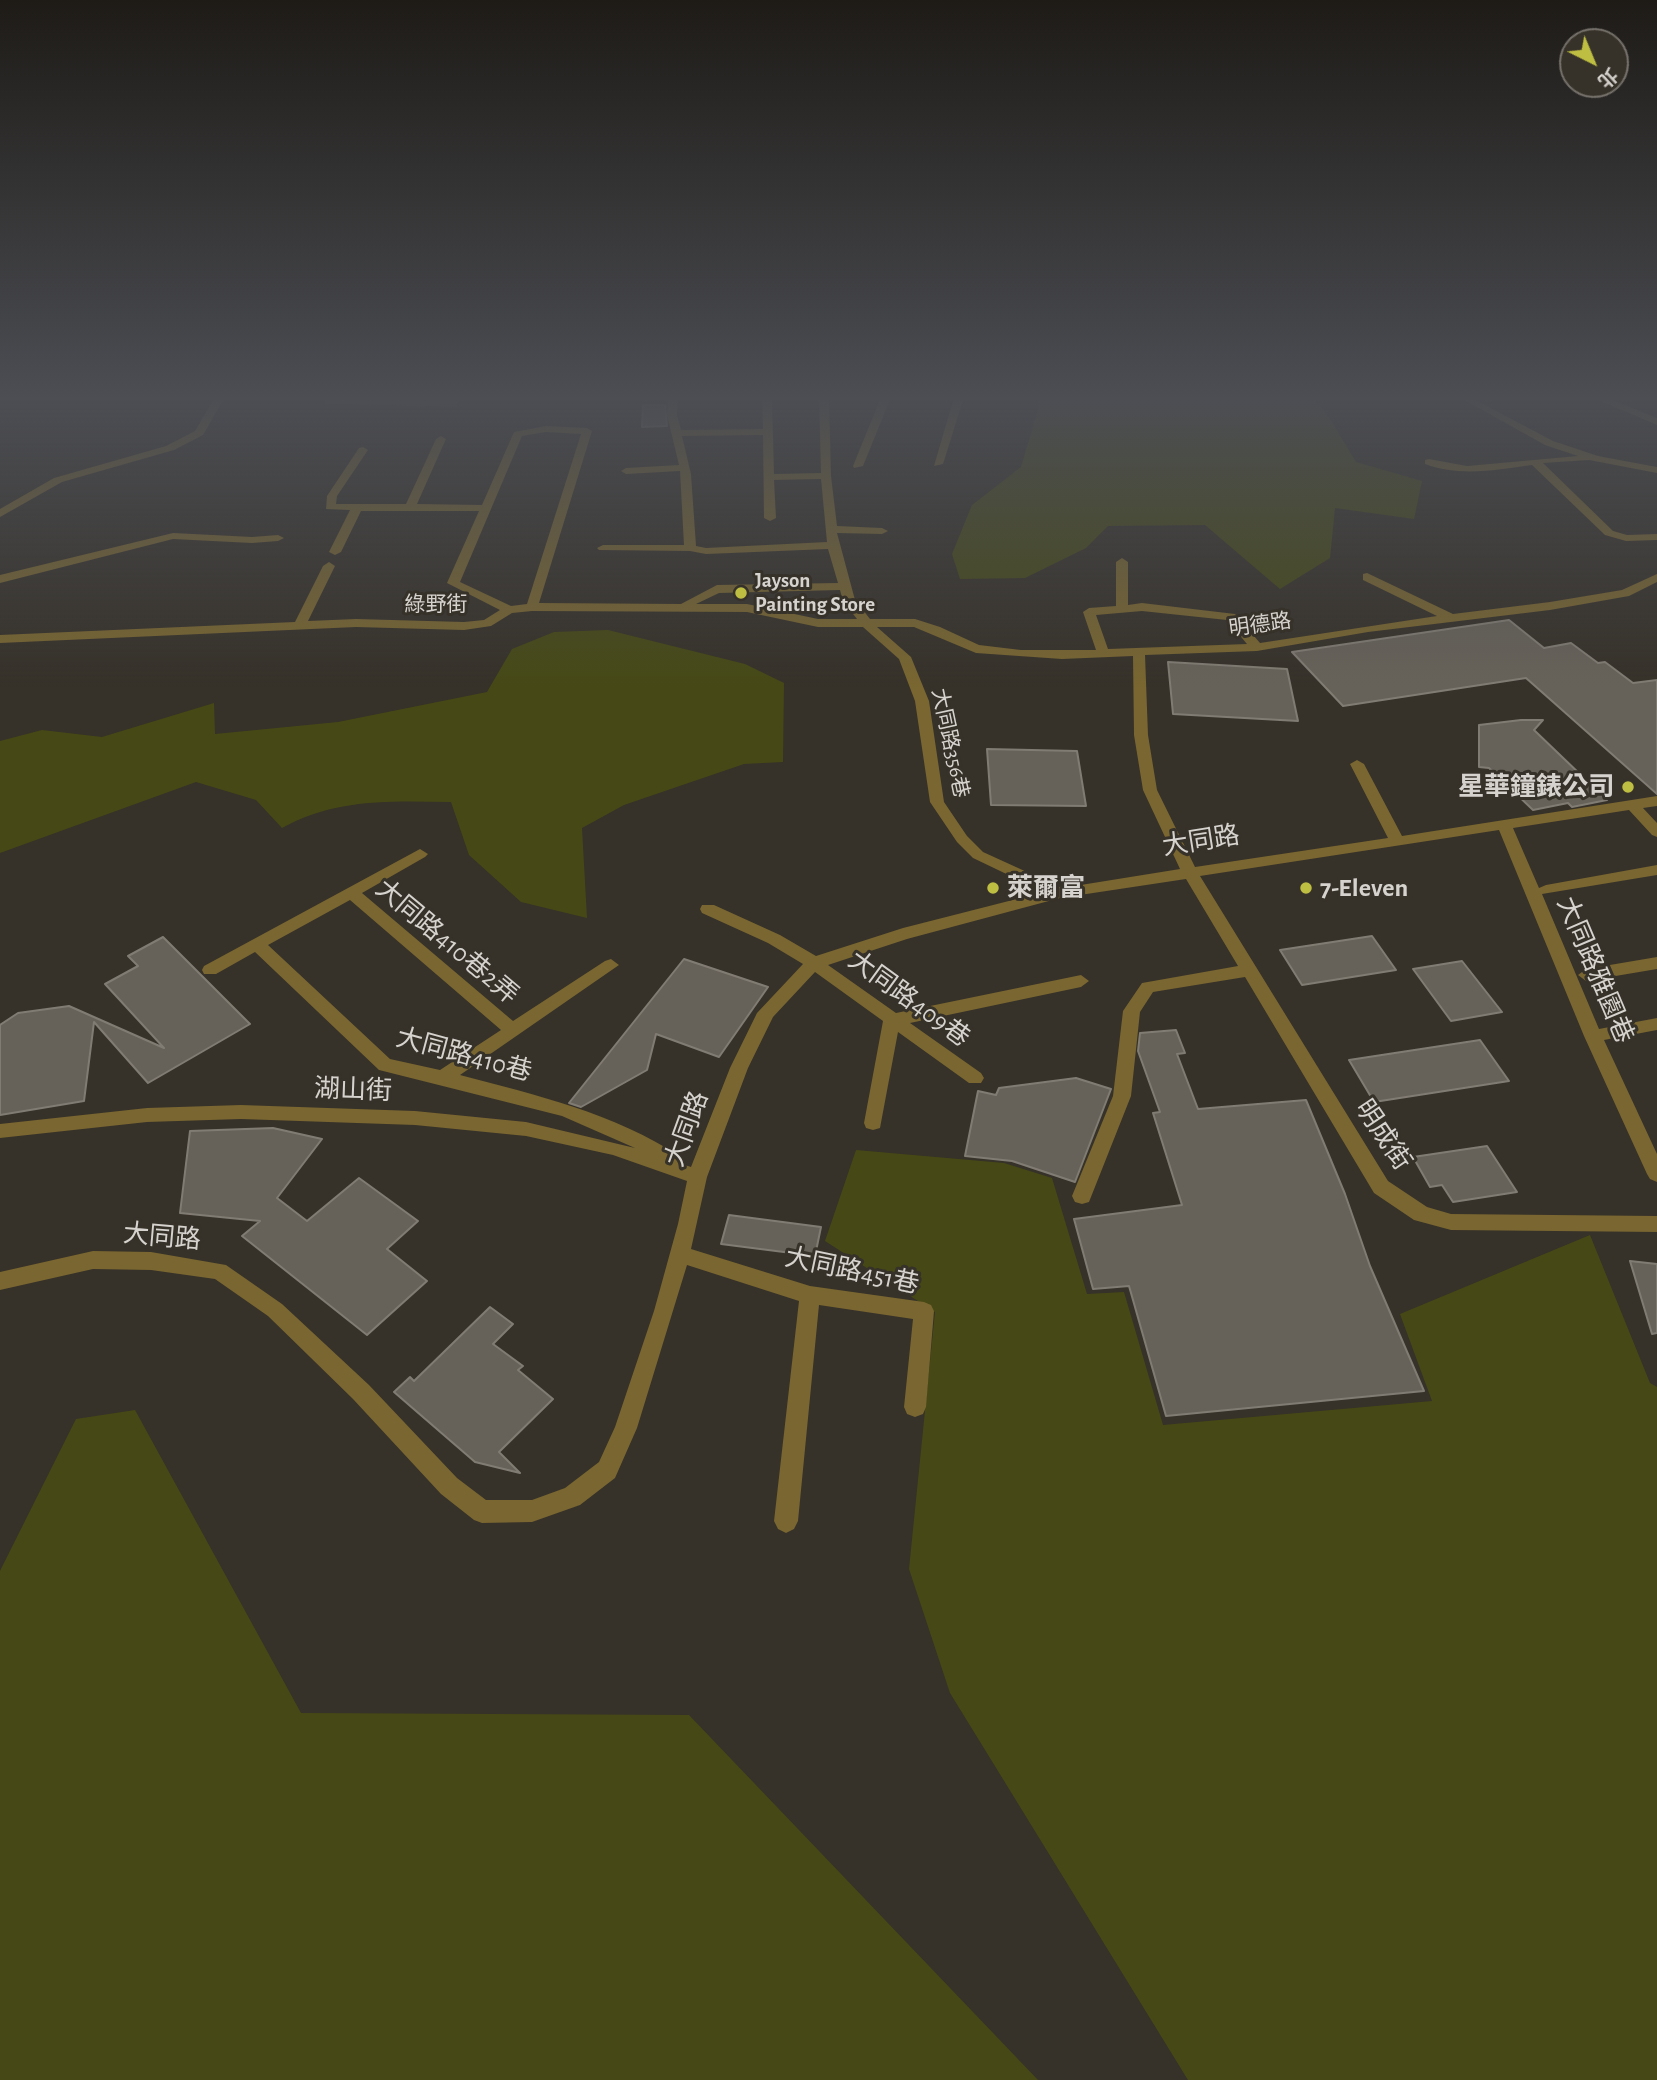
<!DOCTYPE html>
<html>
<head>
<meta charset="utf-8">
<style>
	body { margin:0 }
	#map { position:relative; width:1657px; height:2080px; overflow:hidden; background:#363129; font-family:"Alegreya Sans","Noto Sans TC",sans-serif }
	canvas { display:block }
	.north { position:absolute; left:1559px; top:28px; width:70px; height:70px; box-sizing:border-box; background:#363129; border:2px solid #76726b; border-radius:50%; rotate:137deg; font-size:19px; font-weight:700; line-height:28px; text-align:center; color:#d6d3ce }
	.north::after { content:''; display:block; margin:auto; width:24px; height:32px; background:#bebe42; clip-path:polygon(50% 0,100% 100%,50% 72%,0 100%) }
</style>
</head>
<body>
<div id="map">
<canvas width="1657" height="2080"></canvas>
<div class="north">北</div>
</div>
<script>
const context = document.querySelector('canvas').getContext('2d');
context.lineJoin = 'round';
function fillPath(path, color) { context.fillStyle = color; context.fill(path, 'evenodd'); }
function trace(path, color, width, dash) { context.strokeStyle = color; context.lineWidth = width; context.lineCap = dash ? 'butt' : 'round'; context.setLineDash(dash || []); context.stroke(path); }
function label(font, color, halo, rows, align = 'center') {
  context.font = font + ' "Alegreya Sans","Noto Sans TC",sans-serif'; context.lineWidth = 6; context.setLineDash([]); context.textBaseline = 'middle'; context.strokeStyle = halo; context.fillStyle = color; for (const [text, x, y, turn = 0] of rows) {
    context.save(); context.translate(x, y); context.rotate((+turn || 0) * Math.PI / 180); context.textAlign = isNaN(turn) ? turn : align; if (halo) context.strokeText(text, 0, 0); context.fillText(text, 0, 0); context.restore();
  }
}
const green = new Path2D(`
	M325,397H461L456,407L325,404Z
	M1025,397H1312L1329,417L1356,462L1422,481L1414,519L1335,508L1330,558L1280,589L1205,525L1108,526L1086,548L1025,578L960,579L952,554L972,505L1021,467L1040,402Z
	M608,630L745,664L784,683L783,762L744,764L624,805L582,828L587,918L521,902L469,855L451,802C391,801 336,798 282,828L256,800L196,782L0,853V741L42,730L102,737L214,703L215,734L338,722L487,692L512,649L554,632Z
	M856,1150L1004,1163L1052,1178L1087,1294L1124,1292L1163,1425L1432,1401L1400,1314L1590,1235L1650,1383L1657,1387V2080H1188L950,1693L909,1569L935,1312L825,1241Z
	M135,1410L301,1713L689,1715L1038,2080H0V1571L76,1419Z`);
const building = new Path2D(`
	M643,405H665L667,426L642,427Z
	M1509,620L1544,648L1571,643L1598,663L1605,662L1633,683L1657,680V794L1526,678L1343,706L1292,652Z
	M1168,662L1287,669L1298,721L1173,714Z
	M1521,720H1543L1534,730L1607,800L1572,807L1568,803L1533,810L1489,768L1479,767V725Z
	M987,749L1077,751L1086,806L991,805Z
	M1372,936L1396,970L1302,985L1280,950Z
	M163,937L250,1024L148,1083L94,1022L84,1101L0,1115V1025L18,1013L69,1006L164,1048L105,984L138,966L128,956Z
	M684,959L768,987L719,1057L656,1034L647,1070L581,1107L569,1103Z
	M1462,961L1502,1012L1451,1021L1413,969Z
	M1176,1030L1185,1053L1177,1054L1198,1109L1306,1100L1345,1194L1370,1266L1424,1391L1166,1416L1129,1286L1093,1289L1074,1219L1182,1205L1153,1113L1160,1112L1138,1051L1140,1033Z
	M1480,1040L1509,1081L1374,1102L1349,1060Z
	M1076,1078L1111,1089L1075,1182L1012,1161L965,1156L978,1091L996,1095L999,1088Z
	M273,1128L322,1139L277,1198L307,1221L359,1178L418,1221L387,1249L427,1281L367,1335L242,1236L260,1221L180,1213L190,1131Z
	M1487,1146L1517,1192L1453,1202L1442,1185L1430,1187L1413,1157Z
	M729,1215L821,1227L815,1256L721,1244Z
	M1630,1261L1657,1264V1333L1652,1334Z
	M490,1307L513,1324L493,1344L523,1366L518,1370L553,1399L499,1452L520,1473L475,1462L394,1392L410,1377L414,1381Z`);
const minor = new Path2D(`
	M215,397H225L203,435L174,450L62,482L0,517V509L54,478L166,446L195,431Z
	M668,397H678L677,415L681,430L763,429L762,397H772L774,474L821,473L819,397H829L831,476L837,526L882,528L888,531L882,534L837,533L855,600L870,619H915L940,627L979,645L1021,650H1096L1083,612L1089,608L1116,606V562L1122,558L1128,562V605L1142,603L1235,614L1260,643L1437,616L1363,580V574L1367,573L1453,614L1550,602L1622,590L1657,574V582L1629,596L1550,610L1368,632L1257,651L1145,655L1148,735L1157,790L1195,867L1388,838L1350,764L1357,760L1364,764L1402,836L1657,796V806L1643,808L1657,823V837L1652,835L1629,810L1513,828L1539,888L1546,885L1657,865V875L1542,894L1599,1029L1657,1018V1030L1604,1040L1657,1154V1182L1650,1179L1647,1174L1584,1036L1499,830L1200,876L1388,1181L1427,1207L1451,1214L1657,1216V1232L1451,1230L1414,1220L1374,1193L1245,977L1153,992L1140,1012L1131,1096L1089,1202L1082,1204L1075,1202L1072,1196L1113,1096L1123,1011L1142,983L1238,966L1186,879L1060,898L907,939L828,965L896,1013L1081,975L1089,981L1081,987L910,1023L981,1073L984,1078L981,1083H969L898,1032L880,1128L873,1130L866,1128L864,1123L883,1021L815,972L773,1017L748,1068L707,1177L691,1249L810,1286L924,1302L931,1305L934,1311L926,1407L923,1414L915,1417L907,1414L904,1407L913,1319L819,1305L798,1521L794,1529L786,1533L778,1529L774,1521L799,1301L687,1265L637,1428L615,1478L580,1505L532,1522L482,1523L474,1520L441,1494L353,1399L268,1316L215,1279L151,1270L93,1269L0,1290V1272L93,1251L151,1252L226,1265L282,1304L369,1385L457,1478L486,1500H532L565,1488L599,1462L615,1427L654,1311L678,1224L687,1181L613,1155L526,1136L415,1125L241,1119L147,1122L0,1138V1124L147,1108L241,1105L415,1111L526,1122L635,1148L562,1116L379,1070L255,952L216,974H204L202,970L204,966L420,849L428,854L425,857L362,893L513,1021L605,961L611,959L619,965L460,1075C536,1095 614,1113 681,1157L682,1164L691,1167L730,1068L757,1013L803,964L768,943L702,913L700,909L702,905H714L780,935L816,956L903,928L1044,892L973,858L957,842L930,802L915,701L899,659L863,627H818L747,612L532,611L512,613L491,626L464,630L356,627L0,643V635L295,622L323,566L329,562L335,566L308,621L356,619L464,622L484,620L500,610L447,583L479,511H361L341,552L335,555L329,552L350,510L326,509L327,496L359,448L363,447L368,450L337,496L336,504H406L436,439L441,436L446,439L417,504L482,505L514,432L546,426L587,428L592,431L539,603L681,604L717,585L838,583L828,549L706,554L690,551L599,550L597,548L603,545H684L680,471L626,474L621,471L626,468L679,465L667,415ZM546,432L581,434L527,604L511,606L460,582L522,436ZM763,435L764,518L770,521L776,518L774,480L821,479L827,542L706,548L696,546L691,474L682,436ZM840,590L843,601L857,619H818L747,604H696L719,593ZM1142,611L1227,620L1247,644L1108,649L1096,615ZM877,627H914L976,653L1062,659L1133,656L1134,735L1143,790L1180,869L1062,888L983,852L967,836L944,802L929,701L911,657ZM350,900L501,1030L440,1070L390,1059L268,945Z
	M881,397H891L863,466L854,468L853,466Z
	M954,397H964L943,464L934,466Z
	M1470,397L1553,441L1598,456L1657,467V473L1589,460L1543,463L1613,531L1627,535L1657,534V540L1626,541L1605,535L1532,465C1496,470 1460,477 1425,464V460L1429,459L1467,466L1578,456L1545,445L1468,402L1466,400Z
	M1591,397H1605L1657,418V425Z
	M173,533L252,537L278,535L284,538L278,541L252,543L173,539L0,583V575Z
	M1657,957V969L1586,981L1578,975L1586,969Z`);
const markers = [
	[741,593,7,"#bebe42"],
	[1628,787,7,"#bebe42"],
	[993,888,7,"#bebe42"],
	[1306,888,7,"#bebe42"]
];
const farPoinames = [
	["Jayson",755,581],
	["Painting Store",755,605]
];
const farStreetnames = [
	["綠野街",436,605],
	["明德路",1260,625,-8],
	["大同路356巷",950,743,78]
];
const poiNames = [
	["星華鐘錶公司",1614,787,"right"],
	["萊爾富",1007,888],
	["7-Eleven",1320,888]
];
const streetNames = [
	["大同路",1201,841,-9],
	["大同路410巷2弄",447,942,40],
	["大同路雅園巷",1595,970,67],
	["大同路409巷",909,999,36],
	["大同路410巷",464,1055,15],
	["湖山街",353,1090,2],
	["大同路",687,1129,-70],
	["明成街",1383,1135,56],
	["大同路",162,1237,5],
	["大同路451巷",852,1271,12]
];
fillPath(green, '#464915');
fillPath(building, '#676259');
trace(building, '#817c73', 2);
fillPath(minor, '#796630');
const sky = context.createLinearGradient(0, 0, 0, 688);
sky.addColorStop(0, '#1e1b17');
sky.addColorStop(0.58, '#4c4e54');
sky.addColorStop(1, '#4c4e5400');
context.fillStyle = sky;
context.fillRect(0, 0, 1657, 688);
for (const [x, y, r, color] of markers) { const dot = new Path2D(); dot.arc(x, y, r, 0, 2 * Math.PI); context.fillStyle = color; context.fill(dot); trace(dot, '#363129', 2.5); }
label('bold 21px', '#d6d3ce', '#363129', farPoinames, 'left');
label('21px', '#d6d3ce', '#363129', farStreetnames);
label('bold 26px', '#d6d3ce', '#363129', poiNames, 'left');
label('26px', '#d6d3ce', '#363129', streetNames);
</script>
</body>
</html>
